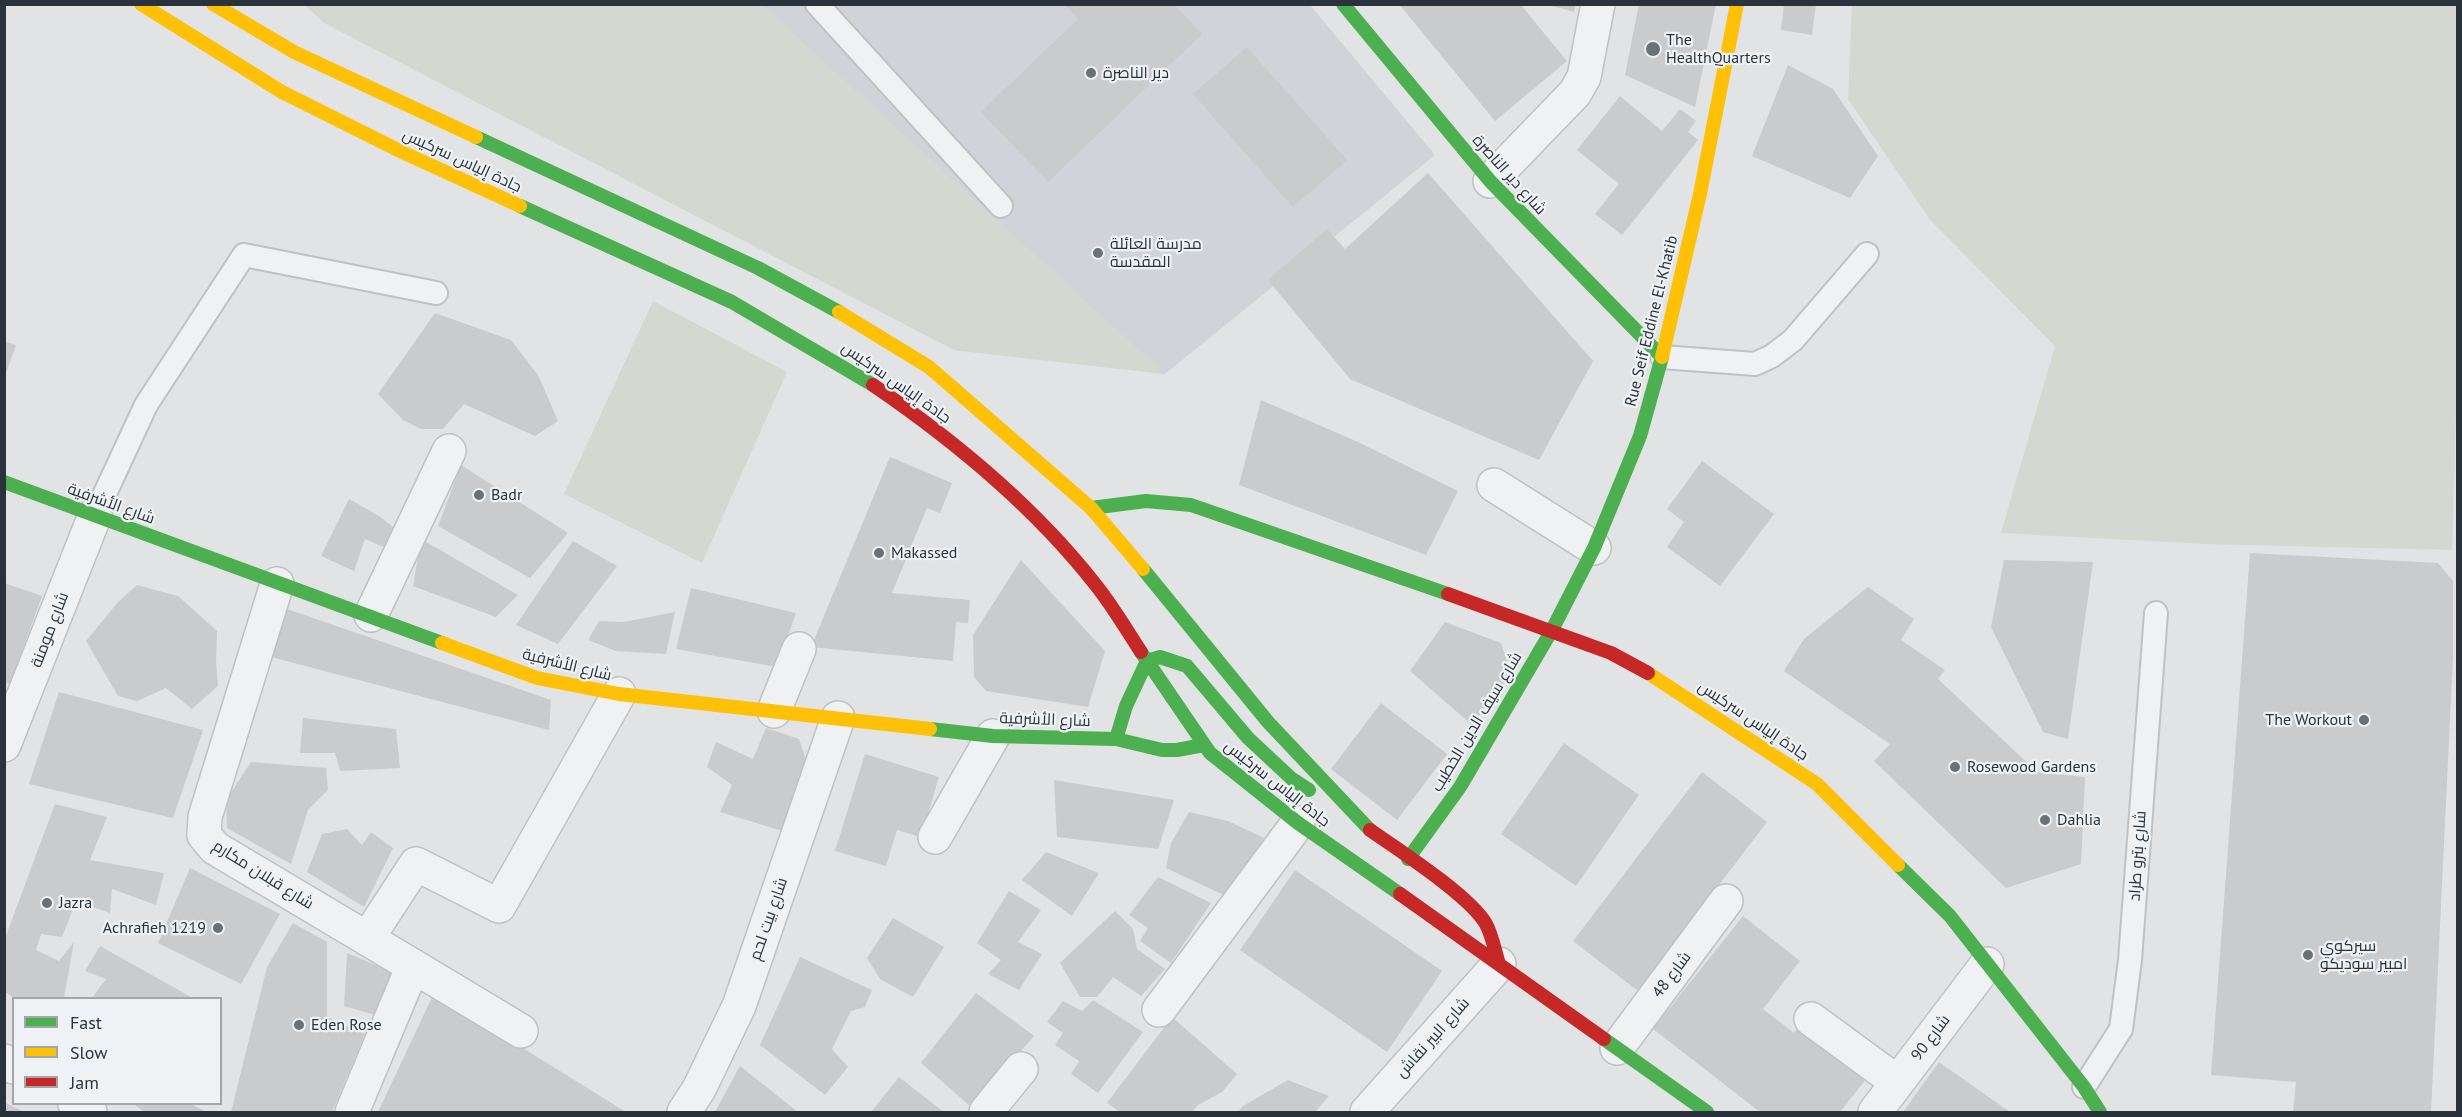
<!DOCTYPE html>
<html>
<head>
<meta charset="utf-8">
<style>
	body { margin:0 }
	#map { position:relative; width:2462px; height:1117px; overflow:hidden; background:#e1e3e5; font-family:"PT Sans",sans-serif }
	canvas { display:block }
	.frame { position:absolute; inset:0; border:6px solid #2a333c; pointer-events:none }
	.legend { position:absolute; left:12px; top:997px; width:210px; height:108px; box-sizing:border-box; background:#eef2f4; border:2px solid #a0a6aa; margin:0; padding:8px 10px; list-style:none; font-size:18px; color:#2a333c }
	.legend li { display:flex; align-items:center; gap:12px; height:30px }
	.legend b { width:30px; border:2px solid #a0a6aa }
</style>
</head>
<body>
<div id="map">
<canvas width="2462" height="1117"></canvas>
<div class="frame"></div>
<ul class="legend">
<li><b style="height:8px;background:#4caf50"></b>Fast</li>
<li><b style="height:8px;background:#ffc107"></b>Slow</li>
<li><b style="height:8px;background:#c62828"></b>Jam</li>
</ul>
</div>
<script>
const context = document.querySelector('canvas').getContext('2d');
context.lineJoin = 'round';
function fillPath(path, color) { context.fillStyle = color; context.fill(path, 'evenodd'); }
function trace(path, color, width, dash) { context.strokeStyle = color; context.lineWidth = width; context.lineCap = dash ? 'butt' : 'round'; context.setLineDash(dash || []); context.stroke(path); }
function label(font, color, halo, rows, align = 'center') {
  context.font = font + ' "PT Sans",Cairo,sans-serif'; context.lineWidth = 4.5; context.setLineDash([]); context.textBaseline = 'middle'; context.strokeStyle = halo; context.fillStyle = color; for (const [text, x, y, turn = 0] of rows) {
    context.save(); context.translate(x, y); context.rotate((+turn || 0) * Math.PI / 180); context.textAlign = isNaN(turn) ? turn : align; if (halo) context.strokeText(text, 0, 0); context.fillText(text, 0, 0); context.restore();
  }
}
const built = new Path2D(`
	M699,5H1310L1435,155L1165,374L954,350Z`);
const green = new Path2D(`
	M1852,4L2457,5L2458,346L2452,550L2205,544L2001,533L2055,346L1930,220L1848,99Z
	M305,5H762L1165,374L954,350L324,23Z
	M653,301L787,372L702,563L564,494Z`);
const building = new Path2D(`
	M1064,4H1173L1202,34L1048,182L981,112L1078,19Z
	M1399,4H1520L1567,61L1495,121Z
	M1546,4H1576L1574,12Z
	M1639,4H1716L1695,107L1625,75Z
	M1784,4H1816L1812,35L1781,30Z
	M1247,47L1347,160L1293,207L1193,94Z
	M1788,65L1833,89L1878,156L1850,198L1752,156Z
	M1620,96L1662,131L1680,109L1696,121L1688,132L1698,140L1622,235L1595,214L1619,184L1577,150Z
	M1428,173L1593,361L1539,460L1350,379L1268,280L1327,229L1345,249Z
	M435,313L511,340L538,375L558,421L535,436L464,404L443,429H421L403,420L378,394Z
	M4,341L16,345L5,376H4Z
	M1261,400L1358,442L1458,491L1426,555L1239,485Z
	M890,457L952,483L940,513L927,508L892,593L970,600L968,623L956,622L953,661L811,647Z
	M1702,461L1774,514L1720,586L1667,547L1684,522L1667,509Z
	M461,465L568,533L530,578L438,526Z
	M349,499L379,516L397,530L383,547L365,539L354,571L321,556Z
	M421,539L518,595L496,617L413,586Z
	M573,541L617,566L558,644L516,625Z
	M2250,553L2438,563L2453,581V657L2431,1112H2293L2296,1082L2211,1075Z
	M1021,560L1105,651L1088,707L986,691L974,677L973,635Z
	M2004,560L2093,562L2068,739L2043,732L1991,627Z
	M4,583L42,596L10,684L4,682Z
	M137,585L178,596L217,631L216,662L218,686L192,709L166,688L137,701L118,696L86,641L118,602Z
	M1868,587L1914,619L1901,640L1945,670L1938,679L2037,772L2085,777L2081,864L2006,888L1874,761L1890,744L1784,671L1804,639Z
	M691,588L796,613L777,667L676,649Z
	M287,609L551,700L549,730L271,657Z
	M675,612L666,654L616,651L588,640L599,621L624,622Z
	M1445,622L1501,643L1511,674L1472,725L1410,671Z
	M59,692L203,730L173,818L29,784Z
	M1381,703L1447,754L1397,820L1331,769Z
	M303,718L396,729L400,768L340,771L335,753H300Z
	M766,728L799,739L807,762L786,832L720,812L732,785L707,767L716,742L753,759Z
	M1564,743L1639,795L1576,886L1501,834Z
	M865,754L939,777L921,837L897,830L886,866L835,851Z
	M251,762L326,768L328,790L308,810L291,864L227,828L226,800Z
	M1702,772L1767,822L1638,991L1573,941Z
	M1054,780L1174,800L1158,849L1057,837Z
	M55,804L107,817L90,860L164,873L156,905L112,889L110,913L76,901L62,937L41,934L36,950L59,961L74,942L64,998H14L4,991V941Z
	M1189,812L1228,821L1264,838L1226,896L1166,868L1171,843Z
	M347,829L362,845L371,832L393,848L364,907L307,872L322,834Z
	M1046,852L1099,873L1072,916L1022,880Z
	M190,868L280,914L241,984L158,943Z
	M1295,870L1442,971L1387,1052L1240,950Z
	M1158,877L1211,903L1171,963L1140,941L1148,928L1129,915Z
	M1009,891L1041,910L1018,942L1042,954L1019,990L988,974L1001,960L977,943Z
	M1115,911L1133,929L1137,949L1165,969L1141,996L1113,977L1097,997H1080L1060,963Z
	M1743,916L1800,961L1763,1009L1794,1033L1804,1020L1871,1073L1840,1112H1760L1653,1029Z
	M893,918L944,947L913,997L880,979L867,958Z
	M293,923L327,942V1017L365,1034L332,1112H231L267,967Z
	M100,946L191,997L190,998H92L106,979L85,971Z
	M347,953L397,974L379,1016L344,1006Z
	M800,957L872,990L865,1007L851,1011L832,1049L848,1067L825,1095L760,1045Z
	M434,993L626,1112H378Z
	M976,993L1034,1036L971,1107L921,1063Z
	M1093,1000L1143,1032L1098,1093L1071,1074L1079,1061L1055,1045L1063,1033L1047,1022L1063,1001L1082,1011Z
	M1172,1017L1237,1074L1222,1092L1198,1105L1192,1112H1120L1107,1103Z
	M1939,1062L2010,1112H1903Z
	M740,1066L798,1112H715Z
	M899,1077L944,1112H871Z
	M1288,1080L1329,1096L1315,1112H1238L1243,1106Z
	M4,1102L24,1112H4Z
	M134,1104H191L206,1112H144Z`);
const lane = new Path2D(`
	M817,4L1001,206
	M1662,357L1755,364L1772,356L1793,340L1867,254
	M95,515L146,405L244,255L436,293
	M2084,1087L2121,1029L2130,960L2156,613`);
const street = new Path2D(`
	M1490,181L1575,93L1584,77L1598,4
	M1494,485L1594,548
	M277,584L205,817L204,835L215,848L413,966L352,1112
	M371,615L449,451
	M774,711L799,649
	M4,745L95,515
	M935,837L993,736
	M367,939L416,864L499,906L619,694
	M413,966L521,1031
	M1159,1010L1298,823
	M1811,1019L1897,1082
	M1617,1048L1726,901
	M4,1061L14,1067
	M75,1104L90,1112
	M684,1112L699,1089L739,1006L838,718
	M986,1112L1021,1069
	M1367,1112L1499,964
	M1875,1112L1987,964`);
const fast = new Path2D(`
	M1343,4L1490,181L1662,357
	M476,137L758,268L839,312
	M520,206L732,302L873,385
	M4,482L442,643
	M1091,508L1146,501L1191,505L1448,594
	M1143,569L1268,722L1370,830
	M1141,652L1210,753L1298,823L1400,894
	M1147,661L1160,657L1187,666L1248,738L1292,779L1309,790
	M930,729L993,736L1116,739L1162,750H1177L1204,745
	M1116,739L1126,706L1147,661
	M1408,859L1460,787L1552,630L1594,548L1640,436L1662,357
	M1898,865L1950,916L2084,1087L2100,1112
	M1604,1039L1707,1112`);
const slow = new Path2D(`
	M141,4L282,92L402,152L520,206
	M213,4L294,52L476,137
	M839,312L929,367L1091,508L1143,569
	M1662,357L1700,194L1737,4
	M442,643L537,678L619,694L930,729
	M1648,673L1817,784L1898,865`);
const jam = new Path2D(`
	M873,385C955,441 1033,505 1095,584C1112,605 1126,629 1141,652
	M1448,594L1611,653L1648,673
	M1370,830C1399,850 1470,896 1486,924C1492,935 1495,951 1499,964
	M1400,894L1604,1039`);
const markers = [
	[1653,49,8,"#6a7177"],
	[1091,73,6,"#6a7177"],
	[1098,253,6,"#6a7177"],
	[479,495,6,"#6a7177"],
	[879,553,6,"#6a7177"],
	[2364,720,6,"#6a7177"],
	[1955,767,6,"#6a7177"],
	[2045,820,6,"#6a7177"],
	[47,903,6,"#6a7177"],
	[218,928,6,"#6a7177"],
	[2308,955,6,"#6a7177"],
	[299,1025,6,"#6a7177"]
];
const poiNames = [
	["The",1666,40],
	["HealthQuarters",1666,58],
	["دير الناصرة",1103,73],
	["مدرسة العائلة",1110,244],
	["المقدسة",1110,262],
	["Badr",491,495],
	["Makassed",891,553],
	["The Workout",2352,720,"right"],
	["Rosewood Gardens",1967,767],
	["Dahlia",2057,820],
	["Jazra",59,903],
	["Achrafieh 1219",206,928,"right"],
	["سيركوي",2320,946],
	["امبير سوديكو",2320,964],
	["Eden Rose",311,1025]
];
const streetNames = [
	["جادة إلياس سركيس",462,161,25],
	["شارع دير الناصرة",1509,175,48],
	["Rue Seif Eddine El-Khatib",1652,321,-76],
	["جادة إلياس سركيس",896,383,35],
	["شارع الأشرفية",111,504,20],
	["شارع مومنة",50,630,-69],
	["شارع الأشرفية",567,665,14],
	["شارع الأشرفية",1045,720,2],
	["جادة إلياس سركيس",1753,721,34],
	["شارع سيف الدين الخطيب",1477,722,-59],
	["جادة إلياس سركيس",1277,784,38],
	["شارع بترو طراد",2138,856,-86],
	["شارع قبلان مكارم",263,875,32],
	["شارع بيت لحم",769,919,-71],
	["شارع 48",1672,975,-53],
	["شارع البير نقاش",1433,1038,-48],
	["شارع 90",1931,1038,-53]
];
fillPath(built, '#d0d3d8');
fillPath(green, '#d3d9d1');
fillPath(building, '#c9cbcd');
trace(lane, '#bfc1c3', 26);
trace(street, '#bfc1c3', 36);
trace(lane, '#eff1f2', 22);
trace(street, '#eff1f2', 33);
trace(fast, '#4caf50', 14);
trace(slow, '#ffc107', 14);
trace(jam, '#c62828', 14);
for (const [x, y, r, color] of markers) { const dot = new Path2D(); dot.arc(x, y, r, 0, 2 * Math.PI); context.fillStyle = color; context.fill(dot); trace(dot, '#eef2f4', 2); }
label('16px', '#2a333c', '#eef2f4', poiNames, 'left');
label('16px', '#2a333c', '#eef2f4', streetNames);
</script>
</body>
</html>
